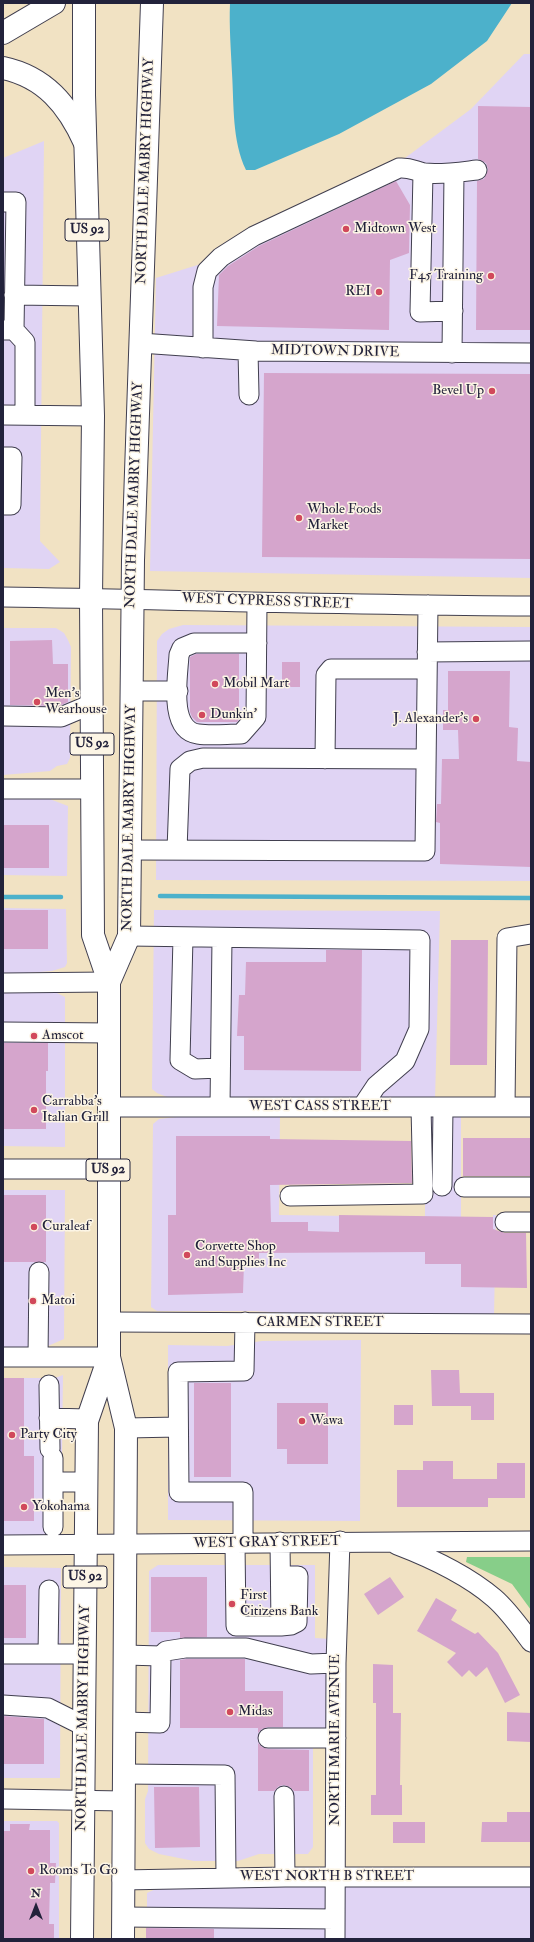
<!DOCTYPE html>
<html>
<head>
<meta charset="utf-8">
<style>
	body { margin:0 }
	#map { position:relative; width:534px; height:1942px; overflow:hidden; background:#f1e2c3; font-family:"IM FELL Double Pica",serif }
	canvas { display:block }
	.frame { position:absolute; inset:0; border:4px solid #22223b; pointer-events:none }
	.north { position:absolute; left:16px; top:1886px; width:40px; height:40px; -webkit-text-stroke:3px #fcf5e5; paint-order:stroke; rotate:0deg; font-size:11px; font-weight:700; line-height:16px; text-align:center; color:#22223b }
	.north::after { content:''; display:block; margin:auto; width:14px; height:18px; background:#22223b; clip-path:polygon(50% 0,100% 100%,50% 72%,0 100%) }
</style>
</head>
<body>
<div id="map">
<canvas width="534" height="1942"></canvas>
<div class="frame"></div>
<div class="north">N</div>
</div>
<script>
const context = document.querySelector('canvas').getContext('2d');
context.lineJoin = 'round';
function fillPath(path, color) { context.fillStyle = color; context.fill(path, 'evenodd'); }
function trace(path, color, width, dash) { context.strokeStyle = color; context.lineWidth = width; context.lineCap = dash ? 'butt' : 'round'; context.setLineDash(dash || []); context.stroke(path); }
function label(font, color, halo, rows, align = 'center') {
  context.font = font + ' "IM FELL Double Pica",serif'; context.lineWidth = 3; context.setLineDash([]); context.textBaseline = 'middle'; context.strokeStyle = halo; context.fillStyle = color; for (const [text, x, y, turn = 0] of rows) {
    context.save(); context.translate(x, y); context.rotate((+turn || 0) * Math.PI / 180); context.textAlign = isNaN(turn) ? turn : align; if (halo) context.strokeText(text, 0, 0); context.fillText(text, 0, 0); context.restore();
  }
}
const built = new Path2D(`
	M524,54H531V578L150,571L156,278L207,262L401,161L471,109Z
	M44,141L40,541L60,562L49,569L3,568V158Z
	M183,625L531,627V881L156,880L157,641L162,634L169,629Z
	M3,628H56L64,633L68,640L71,647L70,758L67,764L57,766L50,771L3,775Z
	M3,798H47L68,806L67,876L3,875Z
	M3,908L66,909L67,963L65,967L52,971L3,975Z
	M154,910L440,911L435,1100L186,1099L167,1097L157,1093L152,1089Z
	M3,988L42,990L55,992L65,997V1147L3,1146Z
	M195,1115H280L279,1215L425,1217V1115H461V1217H493V1215H496L494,1316L385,1318L252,1311H157L151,1307L153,1124L159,1119Z
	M3,1190H65L64,1339L41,1349L3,1350Z
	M361,1340L360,1521L168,1520V1345L227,1346L262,1341Z
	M63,1375L62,1456L53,1532L36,1537L3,1536V1378H55Z
	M158,1565H315V1638L331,1639L329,1747L313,1748V1847L308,1854H259L238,1861H194L159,1854L149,1849L145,1843V1799L148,1791L149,1571Z
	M3,1567L61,1568L60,1778H3Z
	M3,1821H57L59,1823V1939H3Z
	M531,1885V1939H147V1893L160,1887Z`);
const green = new Path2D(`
	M467,1557H531V1610L512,1584L466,1562Z`);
const water = new Path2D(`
	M230,3H512L487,41L431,84L339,134L255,170H246C232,141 234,105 232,73C231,50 229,27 230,3Z`);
const stream = new Path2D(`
	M160,896L531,898
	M3,897H61`);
const building = new Path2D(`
	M478,106L531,107V330H476L477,181L484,179L488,169L486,163L478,159Z
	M396,181L410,205L409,253L390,260L389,330L217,326L219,275L228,266L259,246Z
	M264,373L531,374V559L262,557Z
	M52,640L53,664H68V702L59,706L10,705V641Z
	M196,654H239V719L237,722H197L192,717L190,712V657Z
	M282,662H300V687H282Z
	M448,671H510L509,727L518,728L517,761L531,762V867L440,864V823L436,822L437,804H441L442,759H459L458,730H443V710H448Z
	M3,825H49V868H3Z
	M3,910H48V949H3Z
	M451,940H488L487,1065H450Z
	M326,950H362L361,1071L244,1070V1036H237L239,995H245L246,962H326Z
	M3,1043H48V1071H46V1129H3Z
	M176,1136H270V1139L411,1141L412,1183L270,1185L271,1222H308V1231L339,1232V1215L493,1217V1229L505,1233H526L527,1288L461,1287V1264H425V1252L259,1253V1263H244L243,1293L168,1295V1215H176Z
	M463,1138H531V1176H463Z
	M3,1195H46V1262H3Z
	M431,1370H459L460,1393H494V1420H471V1406H432Z
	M3,1378H24V1456H34V1521H3Z
	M194,1383H231V1477H194Z
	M277,1403H328V1464H287V1449H277Z
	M394,1405H413V1425H394Z
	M423,1461H453V1479H497V1463H525V1498H488V1507H397V1470H423Z
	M151,1577H207V1637L180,1638V1632H151Z
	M390,1577L404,1597L378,1615L364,1594Z
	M3,1585H26V1638H3Z
	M436,1598L457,1610L451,1620L475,1634L478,1632L498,1653L520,1695L505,1703L487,1667L476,1677L469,1670L462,1677L447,1662L456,1653L417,1631Z
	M186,1659H245V1691H283V1727H268L262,1729L258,1733V1728H180V1660Z
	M373,1664L393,1665V1713H401L400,1785H402V1815H371V1795H376V1703H373Z
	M507,1712L531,1713V1742L507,1741Z
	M3,1716L44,1719V1764H3Z
	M258,1743L262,1747L268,1749L309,1750V1791H294L290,1787L284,1785L279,1786L274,1791H258Z
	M154,1787H199L200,1847L155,1848Z
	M507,1812H531V1842H481L482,1822H507Z
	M393,1822H425V1843H393Z
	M10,1824H30L29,1830H50V1863H56L55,1883H50L49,1924H54V1939H3V1831H10Z
	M146,1928L214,1929V1939H146Z`);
const minor = new Path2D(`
	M423,173L420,312L453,311
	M3,202H16L14,330
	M14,295L89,296
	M3,330H14L25,342V415
	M140,343L256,351L531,353
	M203,348V287L207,271L221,257L254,236L399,168C411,167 414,171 424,173C441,175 460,172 477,170
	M248,351L249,395
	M452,353L454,173
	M3,415L93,416
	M3,457H12L11,505H3
	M3,597C179,600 355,605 531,606
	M257,603L256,717L241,734C227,734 212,736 198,734C168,730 178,676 179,655L182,648L194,643H257
	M427,652L531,651
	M131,691H178
	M3,716L61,717L92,704
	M325,759L326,675L331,669H427
	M3,789H92
	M130,850L425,851L428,605
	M177,850L180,769L190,761L203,758L426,759
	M129,936L420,940L419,1029L405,1061L376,1086L362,1107
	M183,937L180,1060L195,1069L220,1068
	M3,983L109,982
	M3,1032L109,1033
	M109,1107H531
	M220,1107L222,938
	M505,1107L507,938L531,934
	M3,1169H108
	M442,1186L443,1107
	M464,1187H531
	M290,1196L423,1194L421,1107
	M505,1222H531
	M109,1322L531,1324
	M3,1357H109
	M38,1357L39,1272
	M49,1385L50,1449
	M49,1418L87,1419
	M126,1428L178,1427
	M53,1482H86
	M53,1527V1458
	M235,1543L236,1626H281L280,1542
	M243,1543V1492H179L178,1372L244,1371L245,1322
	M3,1545L531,1541
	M397,1545C431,1558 466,1574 494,1598C508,1610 520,1627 531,1642
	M281,1576H298L297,1622L291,1625L281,1626
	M3,1654H84
	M48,1654L49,1590
	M125,1655L161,1656L166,1651L185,1648H246L311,1664L336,1663
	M3,1705L48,1708L84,1726
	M124,1722L160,1723L161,1656
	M268,1738H336
	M124,1774L225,1775L226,1877
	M284,1796L285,1877
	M3,1799L124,1801
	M122,1880L285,1877H531
	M123,1917L335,1919
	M335,1939L336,1663L340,1541`);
const major = new Path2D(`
	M84,3V95L93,416L91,598L93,935L109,982V1357L126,1428L123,1939
	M109,982L129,936L133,560L152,3
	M82,1939L87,1421L109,1357`);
const highway = new Path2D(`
	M3,33L54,3
	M3,68C45,77 68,105 85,143`);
const markers = [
	[346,229,4,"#d1495b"],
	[491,276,4,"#d1495b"],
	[379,292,4,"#d1495b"],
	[492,391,4,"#d1495b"],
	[299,518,4,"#d1495b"],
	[215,684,4,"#d1495b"],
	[37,702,4,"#d1495b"],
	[202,715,4,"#d1495b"],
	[476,719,4,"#d1495b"],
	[34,1036,4,"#d1495b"],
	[34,1110,4,"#d1495b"],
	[34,1227,4,"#d1495b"],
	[187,1255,4,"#d1495b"],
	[33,1301,4,"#d1495b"],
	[302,1421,4,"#d1495b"],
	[12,1435,4,"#d1495b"],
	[24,1507,4,"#d1495b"],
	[232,1604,4,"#d1495b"],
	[230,1712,4,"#d1495b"],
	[31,1871,4,"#d1495b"]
];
const shields = [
	[87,230,44],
	[92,744,44],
	[108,1170,44],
	[85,1577,44]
];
const shieldNames = [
	["US 92",87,230],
	["US 92",92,744],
	["US 92",108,1170],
	["US 92",85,1577]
];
const streetNames = [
	["NORTH DALE MABRY HIGHWAY",146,171,-88],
	["MIDTOWN DRIVE",335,352,1],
	["NORTH DALE MABRY HIGHWAY",135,495,-88],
	["WEST CYPRESS STREET",267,602,2],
	["NORTH DALE MABRY HIGHWAY",130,818,-89],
	["WEST CASS STREET",320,1107],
	["CARMEN STREET",320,1323],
	["WEST GRAY STREET",267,1543,-1],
	["NORTH DALE MABRY HIGHWAY",84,1718,-89],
	["NORTH MARIE AVENUE",336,1740,-90],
	["WEST NORTH B STREET",327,1877]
];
const poiNames = [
	["Midtown West",354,229],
	["F45 Training",483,276,"right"],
	["REI",371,292,"right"],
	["Bevel Up",484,391,"right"],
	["Whole Foods",307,510],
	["Market",307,526],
	["Mobil Mart",223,684],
	["Men's",45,694],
	["Wearhouse",45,710],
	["Dunkin'",210,715],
	["J. Alexander's",468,719,"right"],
	["Amscot",42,1036],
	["Carrabba's",42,1102],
	["Italian Grill",42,1118],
	["Curaleaf",42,1227],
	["Corvette Shop",195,1247],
	["and Supplies Inc",195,1263],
	["Matoi",41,1301],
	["Wawa",310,1421],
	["Party City",20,1435],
	["Yokohama",32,1507],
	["First",240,1596],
	["Citizens Bank",240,1612],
	["Midas",238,1712],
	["Rooms To Go",39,1871]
];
fillPath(built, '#e0d4f4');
fillPath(green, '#87ce89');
fillPath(water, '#4cb1cb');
trace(stream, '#4cb1cb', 4.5);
fillPath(building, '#d5a5cc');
trace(minor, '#413f4f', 21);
trace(major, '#413f4f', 24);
trace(highway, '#413f4f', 24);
trace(minor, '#fff', 19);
trace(major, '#fff', 22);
trace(highway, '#fff', 22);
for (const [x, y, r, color] of markers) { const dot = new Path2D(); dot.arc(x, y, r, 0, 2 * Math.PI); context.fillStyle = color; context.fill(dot); trace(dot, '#fcf5e5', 1.5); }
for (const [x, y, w] of shields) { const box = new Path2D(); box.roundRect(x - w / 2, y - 11, w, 22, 3); context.fillStyle = '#fcf5e5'; context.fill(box); trace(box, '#22223b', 1); }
label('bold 13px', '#22223b', null, shieldNames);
label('14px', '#22223b', '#fcf5e5', streetNames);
label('14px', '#22223b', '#fcf5e5', poiNames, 'left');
</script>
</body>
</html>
